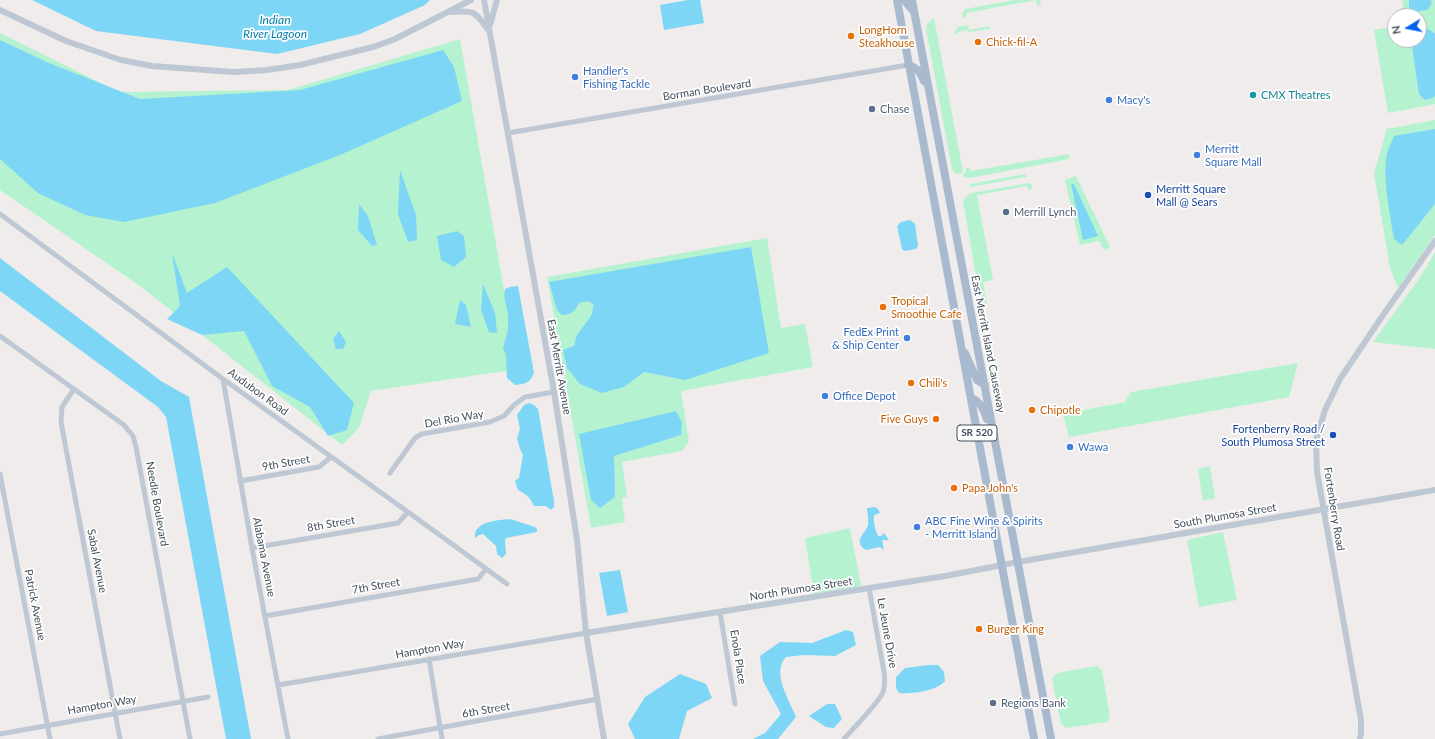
<!DOCTYPE html>
<html>
<head>
<meta charset="utf-8">
<style>
	body { margin:0 }
	#map { position:relative; width:1435px; height:739px; overflow:hidden; background:#f0ecec; font-family:Lato,sans-serif }
	canvas { display:block }
	.north { position:absolute; left:1387px; top:8px; width:40px; height:40px; box-sizing:border-box; background:#fff; border:1px solid #b4b9be; border-radius:50%; rotate:260deg; font-size:11px; font-weight:700; line-height:16px; text-align:center; color:#434f5c }
	.north::after { content:''; display:block; margin:auto; width:14px; height:18px; background:#0661f0; clip-path:polygon(50% 0,100% 100%,50% 72%,0 100%) }
</style>
</head>
<body>
<div id="map">
<canvas width="1435" height="739"></canvas>
<div class="north">N</div>
</div>
<script>
const context = document.querySelector('canvas').getContext('2d');
context.lineJoin = 'round';
function fillPath(path, color) { context.fillStyle = color; context.fill(path, 'evenodd'); }
function trace(path, color, width, dash) { context.strokeStyle = color; context.lineWidth = width; context.lineCap = dash ? 'butt' : 'round'; context.setLineDash(dash || []); context.stroke(path); }
function label(font, color, halo, rows, align = 'center') {
  context.font = font + ' Lato,sans-serif'; context.lineWidth = 3.5; context.setLineDash([]); context.textBaseline = 'middle'; context.strokeStyle = halo; context.fillStyle = color; for (const [text, x, y, turn = 0] of rows) {
    context.save(); context.translate(x, y); context.rotate((+turn || 0) * Math.PI / 180); context.textAlign = isNaN(turn) ? turn : align; if (halo) context.strokeText(text, 0, 0); context.fillText(text, 0, 0); context.restore();
  }
}
const green = new Path2D(`
	M1015,0H1040L1041,5L1037,6L1036,0L966,13V18H964L962,14L965,9Z
	M1402,0H1435V104L1388,113L1374,30L1395,26V40H1419V16H1405Z
	M934,18L963,172L959,174L955,173L952,169L926,29L928,23Z
	M968,25L969,30L990,26V29L968,32L967,30L960,31L957,34H955L956,29L959,27Z
	M0,33L119,92L288,90L460,39L518,369L371,391L359,428L342,445L140,286L0,190Z
	M1435,120V235L1398,288L1390,268L1374,173L1387,129Z
	M1069,154V159L971,178L963,177V175L966,172V168H970L971,171Z
	M1025,174L1026,177L970,187V184Z
	M1076,176L1110,247L1104,250L1099,241L1080,245L1065,180Z
	M1029,183L1032,185V189L1028,190L1027,186L977,195L993,280L983,282L987,306L986,307L983,308L981,306L963,201L967,196L972,193Z
	M767,238L781,328L805,324L813,367L681,391L689,441L682,451L622,462L627,497L622,498L625,522L591,528L547,277Z
	M1435,252V349L1373,342L1421,276Z
	M1298,363L1289,397L1069,437L1063,414L1125,402L1131,392Z
	M1210,466L1215,498L1203,501L1198,469Z
	M850,528L861,586L814,594L805,538Z
	M1223,532L1237,600L1199,607L1187,540Z
	M1097,666L1102,670L1110,716L1107,722L1066,728L1061,724L1052,679L1057,673Z`);
const water = new Path2D(`
	M32,0H430L425,5L360,34L277,54L96,31Z
	M688,0H700L704,23L664,30L660,5Z
	M1409,0H1431C1432,4 1430,7 1427,10L1419,11L1416,16H1409Z
	M1419,27L1430,30L1435,34V96L1432,98L1425,100L1419,94L1411,40H1419Z
	M0,40L49,63L140,99L300,90L443,50L454,67L462,101L340,155L215,203L124,222L85,215L38,193L0,159Z
	M1435,129V204L1402,245L1394,239C1390,214 1382,178 1387,153C1389,147 1392,141 1394,136Z
	M400,170L416,215L417,240L408,242L398,214Z
	M1074,184L1098,236L1083,240L1071,184Z
	M359,204L368,216L377,245L372,246L358,230Z
	M910,220L915,224L918,246L916,249L905,251L902,249L897,226L901,222Z
	M457,231L464,236L466,257L454,267L441,260L437,236Z
	M751,247L769,353L685,380L644,372L624,387L602,393L580,384L567,368L563,350L574,346L577,335L591,316L594,305L588,301L579,303C575,311 572,315 562,315L557,310L549,282Z
	M172,253L187,293L227,267L354,403L347,430L328,436L310,407L272,386L244,331L202,335L167,319L180,306Z
	M0,258L161,381L189,397L251,739H226L166,417L158,407L0,291Z
	M483,284L495,313L497,333L489,332L481,310Z
	M518,286L534,373C530,383 525,384 515,385L507,378L506,356L503,348L508,330V315L504,295L505,289L510,287Z
	M460,300L466,305L471,327L455,324Z
	M339,331L346,342L343,349H336L333,339Z
	M529,403L534,405L538,409L554,501V507L551,510L546,506H534C530,497 526,494 518,490L515,481L519,478L523,455L520,449L517,439L520,429L517,415L524,405Z
	M676,411L682,422L681,435L614,456L615,497L600,508L591,500L579,434Z
	M875,507L878,509L880,513L874,515C873,522 875,529 878,536H881L884,533L889,540H882L884,550L880,547L866,550C852,541 866,533 868,525C869,520 867,513 867,508Z
	M510,519L535,527L537,529V532L506,538L505,541L506,554L502,558L497,554L496,546L483,534L479,535L475,538C473,521 499,520 510,519Z
	M620,570L628,612L607,616L599,573Z
	M846,630L853,632L856,645L835,656L804,655L786,657C771,673 789,699 796,717L778,739H753L765,733L781,714L763,681L760,656L780,642L812,643Z
	M929,665H938L944,672L945,681C937,691 912,694 899,693L896,688V677L905,668Z
	M680,674L706,684L712,698L687,711L679,739H635L628,724L645,697Z
	M827,704H835L842,719L834,728L826,727L809,716Z`);
const minor = new Path2D(`
	M508,133L908,65
	M0,214L223,379L408,512L507,584
	M0,336L124,425L133,436L136,447L190,739
	M223,379L252,548L288,739
	M74,389L62,407L61,422L120,739
	M390,473L415,438L422,434L490,422L504,416L514,405L525,397L554,392
	M0,474L50,739
	M240,481L319,467L331,457
	M252,548L398,523L408,512
	M720,612L735,704
	M265,616L478,579L486,569
	M429,659L442,739
	M278,685L586,633
	M0,734L208,697
	M378,739L598,699
	M844,739C853,728 879,703 883,692C885,686 885,679 884,672L869,588`);
const tertiary = new Path2D(`
	M484,0L554,392L577,540L586,633L604,739
	M0,10L66,41L121,60L152,66L233,72L267,70L300,65L373,47L395,39L471,0
	M452,12C476,10 475,12 489,31
	M490,25L497,0
	M586,633L945,576L1018,562L1435,490
	M1360,739L1361,734V720L1317,472L1316,440L1325,410L1340,379L1381,318L1435,241`);
const primary = new Path2D(`
	M897,0L1034,739
	M904,0L914,12
	M912,0L1051,739
	M908,65C918,68 920,72 924,81
	M965,353L977,380L985,385
	M971,398C982,403 983,409 987,419`);
const markers = [
	[851,36,4,"#e8710a"],
	[978,42,4,"#e8710a"],
	[575,77,4,"#3f7fe0"],
	[1253,95,4,"#0f9aa8"],
	[1109,100,4,"#3f7fe0"],
	[872,109,4,"#5c6f8a"],
	[1197,155,4,"#3f7fe0"],
	[1148,195,4,"#1a4fb4"],
	[1006,212,4,"#5c6f8a"],
	[883,307,4,"#e8710a"],
	[907,338,4,"#3f7fe0"],
	[911,383,4,"#e8710a"],
	[825,396,4,"#3f7fe0"],
	[1032,410,4,"#e8710a"],
	[936,419,4,"#e8710a"],
	[1333,435,4,"#1a4fb4"],
	[1070,447,4,"#3f7fe0"],
	[954,488,4,"#e8710a"],
	[917,527,4,"#3f7fe0"],
	[979,629,4,"#e8710a"],
	[993,703,4,"#5c6f8a"]
];
const shields = [
	[977,433,40]
];
const shieldNames = [
	["SR 520",977,433]
];
const foodNames = [
	["LongHorn",859,30],
	["Steakhouse",859,43],
	["Chick-fil-A",986,42],
	["Tropical",891,301],
	["Smoothie Cafe",891,314],
	["Chili's",919,383],
	["Chipotle",1040,410],
	["Five Guys",928,419,"right"],
	["Papa John's",962,488],
	["Burger King",987,629]
];
const shopNames = [
	["Handler's",583,71],
	["Fishing Tackle",583,84],
	["Macy's",1117,100],
	["Merritt",1205,149],
	["Square Mall",1205,162],
	["FedEx Print",899,332,"right"],
	["& Ship Center",899,345,"right"],
	["Office Depot",833,396],
	["Wawa",1078,447],
	["ABC Fine Wine & Spirits",925,521],
	["- Merritt Island",925,534]
];
const streetNames = [
	["Borman Boulevard",707,90,-9],
	["East Merritt Island Causeway",988,344,79],
	["East Merritt Avenue",559,367,80],
	["Audubon Road",258,392,36],
	["Del Rio Way",454,419,-10],
	["9th Street",286,463,-10],
	["Needle Boulevard",157,504,80],
	["Fortenberry Road",1334,509,81],
	["South Plumosa Street",1225,516,-10],
	["8th Street",331,524,-10],
	["Alabama Avenue",264,557,79],
	["Sabal Avenue",97,561,79],
	["7th Street",376,586,-10],
	["North Plumosa Street",801,589,-9],
	["Patrick Avenue",35,605,79],
	["Le Jeune Drive",887,633,80],
	["Hampton Way",430,649,-10],
	["Enola Place",738,657,81],
	["Hampton Way",102,705,-10],
	["6th Street",486,710,-10]
];
const cultureNames = [
	["CMX Theatres",1261,95]
];
const serviceNames = [
	["Chase",880,109],
	["Merrill Lynch",1014,212],
	["Regions Bank",1001,703]
];
const transitNames = [
	["Merritt Square",1156,189],
	["Mall @ Sears",1156,202],
	["Fortenberry Road /",1325,429,"right"],
	["South Plumosa Street",1325,442,"right"]
];
const waterNames = [
	["Indian",275,20],
	["River Lagoon",275,34]
];
fillPath(green, '#b5f3d0');
fillPath(water, '#7dd6f5');
trace(minor, '#bec8d4', 5);
trace(tertiary, '#bec8d4', 6);
trace(primary, '#a9bacf', 8);
for (const [x, y, r, color] of markers) { const dot = new Path2D(); dot.arc(x, y, r, 0, 2 * Math.PI); context.fillStyle = color; context.fill(dot); trace(dot, '#fff', 1.5); }
for (const [x, y, w] of shields) { const box = new Path2D(); box.roundRect(x - w / 2, y - 8, w, 16, 3); context.fillStyle = '#fff'; context.fill(box); trace(box, '#434f5c', 1); }
label('bold 10px', '#434f5c', null, shieldNames);
label('11px', '#c56008', '#fff', foodNames, 'left');
label('11px', '#366cbe', '#fff', shopNames, 'left');
label('11px', '#434f5c', '#fff', streetNames);
label('11px', '#0d838f', '#fff', cultureNames, 'left');
label('11px', '#4e5e75', '#fff', serviceNames, 'left');
label('11px', '#164399', '#fff', transitNames, 'left');
label('italic 12px', '#017faa', '#fff', waterNames);
</script>
</body>
</html>
